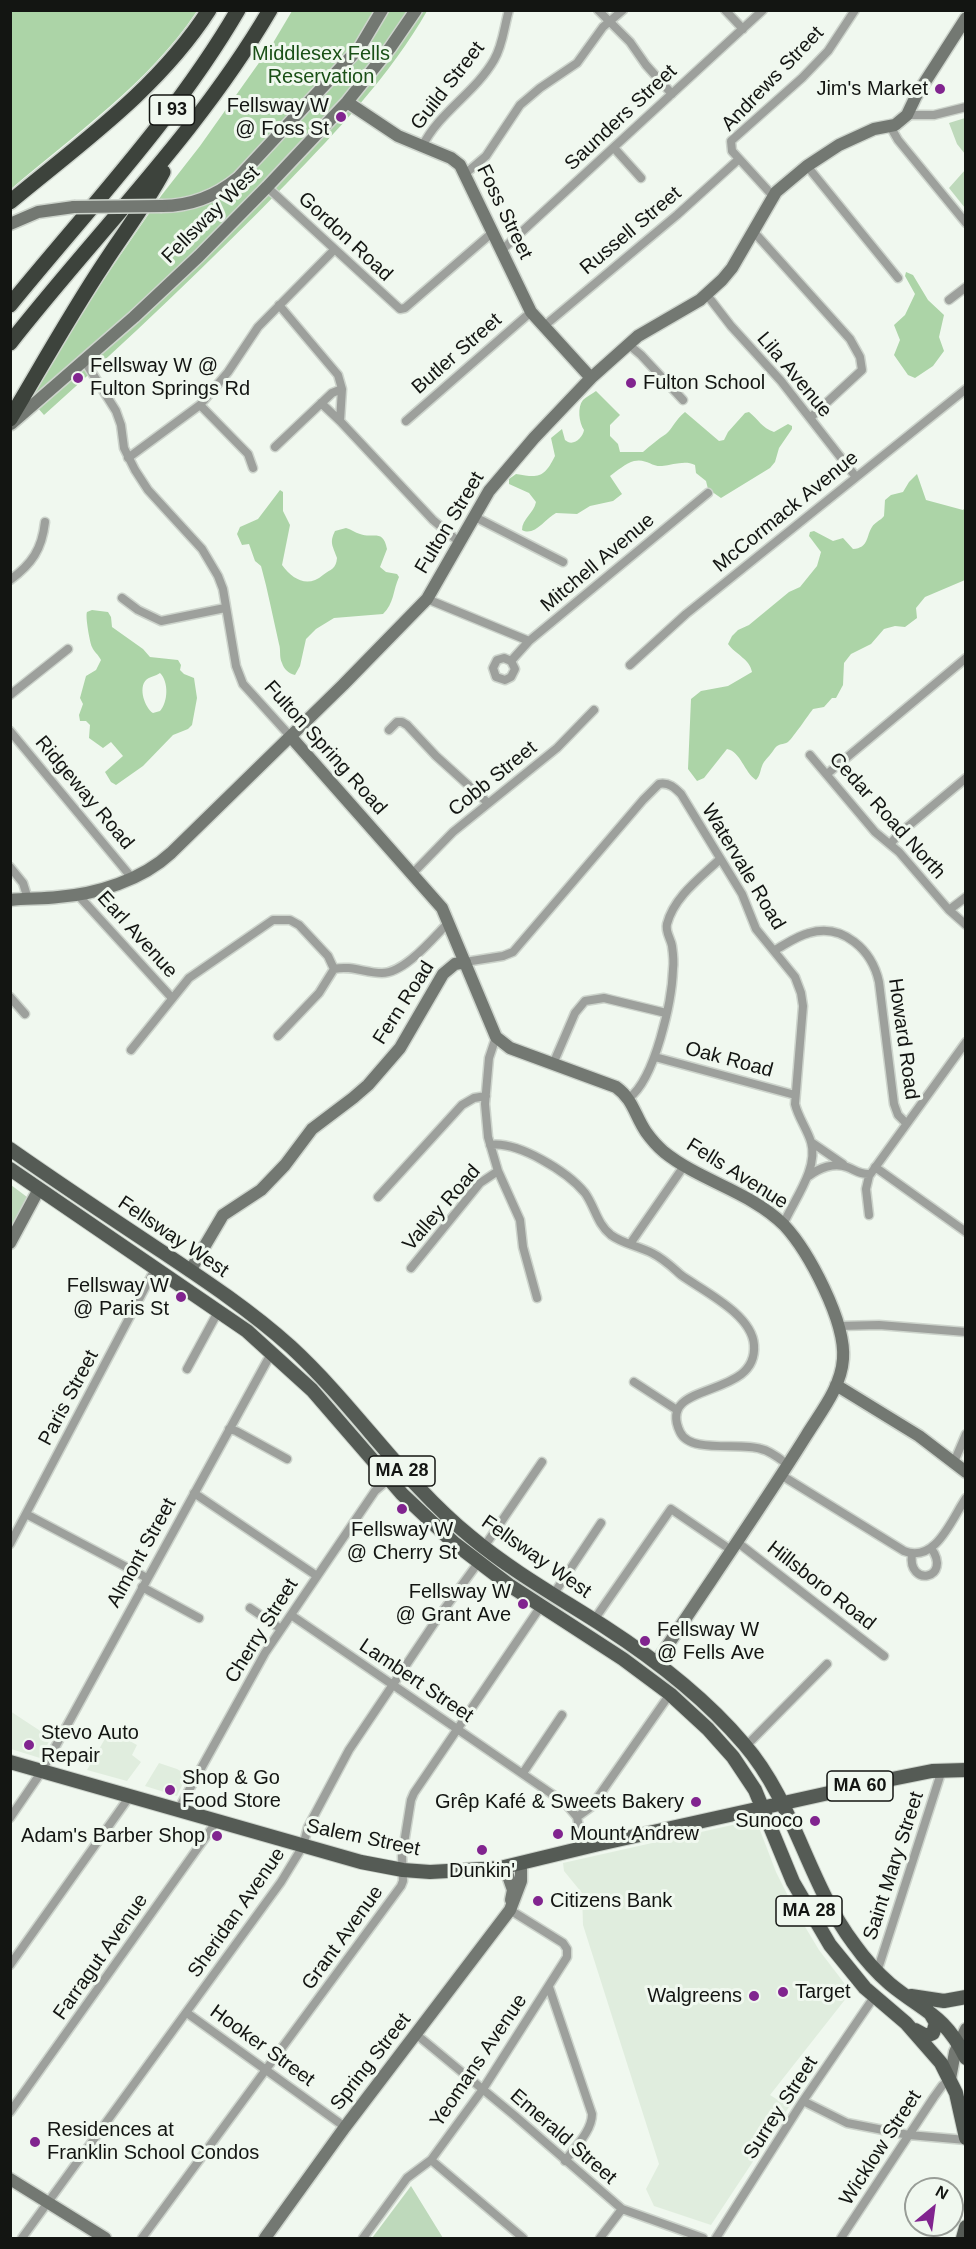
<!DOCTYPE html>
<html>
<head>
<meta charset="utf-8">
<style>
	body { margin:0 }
	#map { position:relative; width:976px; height:2249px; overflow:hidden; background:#f0f8ef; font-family:Arial,sans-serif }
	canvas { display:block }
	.frame { position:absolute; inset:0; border:12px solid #131512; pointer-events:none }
	.north { position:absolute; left:904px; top:2177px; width:60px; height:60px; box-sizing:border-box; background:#f0f8ef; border:2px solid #989d97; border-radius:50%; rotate:29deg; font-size:16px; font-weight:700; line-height:24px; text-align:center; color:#131512 }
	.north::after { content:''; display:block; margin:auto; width:21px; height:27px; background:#81248f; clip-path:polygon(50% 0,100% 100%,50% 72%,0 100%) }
</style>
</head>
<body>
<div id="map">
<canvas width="976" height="2249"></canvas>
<div class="frame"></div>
<div class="north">N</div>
</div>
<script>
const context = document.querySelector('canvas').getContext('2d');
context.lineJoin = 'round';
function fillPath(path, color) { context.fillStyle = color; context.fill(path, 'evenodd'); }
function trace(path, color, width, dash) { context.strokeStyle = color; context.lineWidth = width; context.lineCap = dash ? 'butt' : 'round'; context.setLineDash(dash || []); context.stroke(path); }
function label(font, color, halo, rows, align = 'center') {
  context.font = font + ' Arial,sans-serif'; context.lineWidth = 6; context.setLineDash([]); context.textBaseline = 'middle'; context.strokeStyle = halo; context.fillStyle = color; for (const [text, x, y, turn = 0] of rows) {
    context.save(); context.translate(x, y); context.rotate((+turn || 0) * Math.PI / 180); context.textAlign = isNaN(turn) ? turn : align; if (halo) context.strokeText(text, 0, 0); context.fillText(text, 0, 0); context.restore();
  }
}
const built = new Path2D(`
	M10,1711L51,1738L40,1758L11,1749Z
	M110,1730L137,1745L132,1755L141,1762L127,1781L87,1770Z
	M159,1763L177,1769L187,1775L177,1796L145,1786Z
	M750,1821L758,1825L776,1872L795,1910L819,1950L851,1992L770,2095L789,2107L711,2225L654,2206L646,2189L659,2164L583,1925L582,1893L564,1871L563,1863Z`);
const green = new Path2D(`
	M965,118H966L965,154L957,144L949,123Z
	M965,170V208L949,188Z
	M11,1185L27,1197L11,1227Z
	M411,2186L443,2238H372Z`);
const forest = new Path2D(`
	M11,10H197V11C149,83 76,133 11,189Z
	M292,11H427C391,74 338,130 287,183C209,263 127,341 44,415L29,398L104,279L161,196L200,146L273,43Z
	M906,272L913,275L928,300L944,315L939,337L944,351L933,366L915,378L908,375L894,355L900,340L894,325L905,315L915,294L905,276Z
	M596,391L620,415L610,425V436L618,444L620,452H643C650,446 658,439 666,434C673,428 675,420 685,412L719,441L724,440L728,432L745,413L749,412C758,419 762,428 774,432L788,424L792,426V429L779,448L775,462L770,468L721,498L708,489L706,481L696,473L695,465C685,460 673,465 662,466C652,467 646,458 634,461C626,463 617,471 610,476L622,494L613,501L590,506L577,514L556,513C545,519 534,537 522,530C522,519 534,513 536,502L529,493L509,484V479L516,474C539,478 544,478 555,456L551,438L562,429L565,440L568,442C575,445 583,437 584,430C579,423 577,407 583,400C586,397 592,394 596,391Z
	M917,474L926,500L963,510L965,508V580L925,597L916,608L917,618L905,627L895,626L884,629L871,644L851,654L844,663L843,685L836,698H832L824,707L813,709C809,714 793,738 788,742C783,745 779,743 775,748C772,753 767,758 764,762C760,768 761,775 756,780C744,772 741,752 727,749L704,778L697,781L688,769L691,699L701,691L728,686L752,672C750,659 735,654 728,644L732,636L738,630L749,625L789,592L800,587L817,566L821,552L809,536L810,532L814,531L833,541L843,538L853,549C869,548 866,536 872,527C875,522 880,521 884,516L885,500L891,495L903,492L909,482Z
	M280,490L283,492V511L290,525L282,565C293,580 308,588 323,575C331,569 336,569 337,558C333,546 329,543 335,531L346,528C351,529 355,533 360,534C373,539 383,528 387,549L380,567L386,572L397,574L399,577C393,590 394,604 383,614L334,618L316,629L306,639L300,666L295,675C288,673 284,669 282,663C279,657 281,650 279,644C273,618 268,591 261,566L255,561L249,544L242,545L237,534L240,527L258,519Z
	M92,610L108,612L111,617L112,627L143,649L150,657L178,660L181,665L180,670L184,674L194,678L197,698L192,725L188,729L173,735L143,766L116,785L111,782L105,772L123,756L111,742L103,748L89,738L90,725L86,721H80L79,715L83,704L80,698L86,676L96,670L101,660C98,654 94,652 92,647C90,643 85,616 87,612ZM160,673C169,682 168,702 160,711L153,713C145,708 138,688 146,680C149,677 156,676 160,673Z`);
const street = new Path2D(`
	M598,10L630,42L646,65L672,94
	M725,10L743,29
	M907,115H934L966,107
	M890,126L898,140L966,223
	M422,147C439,112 475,93 494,60C503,45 504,27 509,10
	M614,148L641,178
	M807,166L898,278
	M465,174L486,156L520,105L540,88L577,63L603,27L623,10
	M267,187L400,309L405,308L493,232
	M773,196L732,151L731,141L802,78L828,51L855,10
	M753,231L850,339L860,357L862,370L810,418
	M502,250L763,10
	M707,295L731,326L781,381L856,477
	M949,300L966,287
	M279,305L338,375L342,389L340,421L433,520L459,542
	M543,327L677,215L739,159
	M628,344L641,355L683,400
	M84,360L116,411L121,425L124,448L135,470L148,490L202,549L218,576L223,589L236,666L243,684L291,737
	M321,403L340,421
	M200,405L248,454L253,468
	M406,421L531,312
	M275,447L332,393L342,389
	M128,458L200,405L228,372L258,327L334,250
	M473,516L563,562
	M10,580C32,564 42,549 45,522
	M122,598L138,610L161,621L225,608
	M427,599L529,641
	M511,661L515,669L511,677L505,680L496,677L493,668L497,660L504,658L511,661L529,641L708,493
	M630,665L686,614L966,389
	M10,695L68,649
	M389,730L397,722H402L407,725L436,756L488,803
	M10,731L132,878
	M810,755L875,832L899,852L949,910L966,925
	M827,774L966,658
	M890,844L900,833L966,778
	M10,867L23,883L28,899
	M412,874L453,832L557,748L594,710
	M77,894L172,998
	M949,910L966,897
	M775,950C786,944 797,936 809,933C843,923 872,950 879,982L894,1104L898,1115L906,1123
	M465,962L503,956L513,952L643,800L659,784C669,782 675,788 681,794L742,894L756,929L795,977L801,993L803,1006L795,1104C798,1117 807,1129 811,1142C819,1169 793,1201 783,1225
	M334,969C351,965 365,973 382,973C405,973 433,938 449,922
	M10,997L25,1014
	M496,1037L489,1058L485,1104L488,1137L498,1171L520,1220L523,1247L537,1298
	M131,1050L189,978L273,920H290L299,925L328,956L334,969L319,993L278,1036
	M655,1057L795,1095
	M553,1064L575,1013L585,1001L604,998L666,1013
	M629,1098C655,1079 672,1001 673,969C674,962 673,953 672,946C671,939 665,932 667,924C674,897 700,878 719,860
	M811,1142L843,1164
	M490,1145C518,1141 568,1172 585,1193C595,1207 597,1224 611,1235C623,1244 639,1246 652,1253C664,1259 672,1267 681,1275C703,1291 752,1314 754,1345C758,1401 655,1379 680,1432C690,1454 740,1442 761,1449C771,1451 780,1459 788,1465
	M875,1167L966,1232
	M809,1176C819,1168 834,1162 847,1167C855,1170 860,1175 870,1174
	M378,1197L462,1105L474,1098L486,1096
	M869,1215L866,1189L869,1176L966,1042
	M630,1244L684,1166
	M411,1268L480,1183L498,1171
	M839,1326L879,1325L966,1332
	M187,1369L219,1310
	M634,1382L677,1410
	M229,1429L236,1431L287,1459
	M954,1462L966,1434
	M781,1475L904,1551C936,1564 952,1518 966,1498
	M194,1493L317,1576
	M26,1514L147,1578
	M737,1542L884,1656
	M10,1544L156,1267
	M484,1547L542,1462
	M912,1554C907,1588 953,1579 931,1548
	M142,1587L199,1618
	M553,1595L601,1523
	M250,1608L281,1629
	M291,1615L565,1803L577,1817L583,1848
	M594,1620L671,1509L731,1550
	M746,1746L827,1664
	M523,1773L562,1715
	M178,1810L265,1653L375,1491L388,1480
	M577,1817L591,1807L670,1694
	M10,1818L42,1771L272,1352
	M10,1965L130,1796
	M877,1972L942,1770
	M549,1987L592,2114C592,2131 575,2147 565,2161
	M187,2013L345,2127
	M417,2035L515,2116L622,2209L703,2238
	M803,2101L847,2123L909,2135L966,2140
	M10,2112L217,1821
	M431,2160L523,2238
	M22,2238L281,1882L303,1846L308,1827L349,1750L437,1619L478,1563
	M142,2238L401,1886L403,1881L402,1856L411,1800L414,1793L541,1606
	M363,2238L407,2178L431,2160L483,2089L567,1957V1949L563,1943L510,1910
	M600,2238L622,2209
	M716,2238L803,2101L874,1997
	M841,2238L934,2097L942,2086L950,2079`);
const secondary = new Path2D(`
	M347,102L398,136L451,158L460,165L531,312L591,378
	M162,206C191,206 216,196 238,178L360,47L382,10
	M10,224L38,212L74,207
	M11,424L134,317L199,256L267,187L347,102L390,48L416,10
	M291,737L442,908L496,1037L510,1048L616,1087C633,1099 635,1116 646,1132C651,1139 657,1146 664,1152C700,1181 751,1192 784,1225C809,1252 846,1322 843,1359C841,1388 820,1413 806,1436C758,1513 706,1587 656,1663
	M10,900C26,898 42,899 58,897C97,894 142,880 171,853L343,685L427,599L489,491L534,438L591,378L638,336L700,300L722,280L732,268L776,192L807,166L839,145L874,129L895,125L907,115L916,96L966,18
	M10,1243L39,1189
	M190,1271L223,1215L261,1190L285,1165L312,1129L353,1098L368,1085L400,1048L443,974L455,964L465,962
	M836,1385L919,1436L966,1472
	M505,1867L513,1890L511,1900
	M950,2079L955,2052L966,2029
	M10,2179L105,2238
	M265,2238L345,2127L510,1910L521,1881V1864`);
const primary = new Path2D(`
	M10,1149C60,1184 111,1218 161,1251C206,1281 251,1311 291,1347C356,1407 403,1482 471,1537C513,1572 560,1598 605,1627C656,1660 705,1698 744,1744C795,1803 807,1882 854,1944C864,1958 876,1972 890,1984C924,2012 944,2014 966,2058
	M10,1169L247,1331L312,1390L402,1494L454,1543L509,1585L623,1659L670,1694L708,1729L733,1757L755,1790L793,1882L830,1945L865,1988L906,2023L941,2063L956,2093L966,2138
	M10,1762L361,1862L403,1870L430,1872L500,1868L599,1844L892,1779L932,1771L966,1770
	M911,1996L944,2001L966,1997
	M915,2030L926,2036L933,2033L936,2023L930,2013
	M963,2238L966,2227`);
const highway = new Path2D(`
	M10,202C81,143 158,89 209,10
	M10,305C89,208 175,118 238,10
	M10,343C97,232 198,133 270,10
	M10,419C41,367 70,315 103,265C123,234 146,204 163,172`);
const secondaryBridge = new Path2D(`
	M74,207L162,206`);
const markers = [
	[940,89,6,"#81248f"],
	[341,117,6,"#81248f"],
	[78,378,6,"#81248f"],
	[631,383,6,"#81248f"],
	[181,1297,6,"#81248f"],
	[402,1509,6,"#81248f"],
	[523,1604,6,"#81248f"],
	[645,1641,6,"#81248f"],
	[29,1745,6,"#81248f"],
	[170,1790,6,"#81248f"],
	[696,1802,6,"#81248f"],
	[815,1821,6,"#81248f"],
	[558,1834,6,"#81248f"],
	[217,1836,6,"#81248f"],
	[482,1850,6,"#81248f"],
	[538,1901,6,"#81248f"],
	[783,1992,6,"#81248f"],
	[754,1996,6,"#81248f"],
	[35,2142,6,"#81248f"]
];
const shields = [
	[172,110,45],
	[402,1471,66],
	[860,1786,66],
	[809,1911,66]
];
const shieldNames = [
	["I 93",172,110],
	["MA 28",402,1471],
	["MA 60",860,1786],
	["MA 28",809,1911]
];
const parkNames = [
	["Middlesex Fells",321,54],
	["Reservation",321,77]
];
const streetNames = [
	["Andrews Street",773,79,-46],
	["Guild Street",448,86,-52],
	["Saunders Street",621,118,-43],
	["Foss Street",504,212,64],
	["Fellsway West",211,215,-45],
	["Russell Street",631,231,-40],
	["Gordon Road",345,237,43],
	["Butler Street",457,354,-41],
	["Lila Avenue",794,375,50],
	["McCormack Avenue",786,512,-39],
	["Fulton Street",450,523,-59],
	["Mitchell Avenue",598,563,-40],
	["Fulton Spring Road",325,748,48],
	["Cobb Street",493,779,-39],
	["Ridgeway Road",84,793,50],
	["Cedar Road North",887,816,48],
	["Watervale Road",743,867,59],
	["Earl Avenue",137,935,48],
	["Fern Road",404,1003,-57],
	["Howard Road",903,1039,82],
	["Oak Road",729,1060,15],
	["Fells Avenue",737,1174,32],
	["Valley Road",442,1208,-49],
	["Fellsway West",173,1237,34],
	["Paris Street",69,1398,-62],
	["Almont Street",142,1553,-61],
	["Fellsway West",536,1557,35],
	["Hillsboro Road",821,1586,38],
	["Cherry Street",262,1631,-58],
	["Lambert Street",416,1681,34],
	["Salem Street",363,1838,12],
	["Saint Mary Street",894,1866,-72],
	["Sheridan Avenue",237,1913,-55],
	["Grant Avenue",343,1938,-54],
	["Farragut Avenue",101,1957,-55],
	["Hooker Street",262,2046,36],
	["Yeomans Avenue",479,2061,-56],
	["Spring Street",371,2062,-52],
	["Surrey Street",781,2108,-57],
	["Emerald Street",563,2137,41],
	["Wicklow Street",881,2148,-57]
];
const poiNames = [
	["Jim's Market",928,89,"right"],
	["Fellsway W",329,106,"right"],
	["@ Foss St",329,129,"right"],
	["Fellsway W @",90,366],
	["Fulton Springs Rd",90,389],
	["Fulton School",643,383],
	["Fellsway W",169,1286,"right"],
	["@ Paris St",169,1309,"right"],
	["Fellsway W",402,1530,"center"],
	["@ Cherry St",402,1553,"center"],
	["Fellsway W",511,1592,"right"],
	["@ Grant Ave",511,1615,"right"],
	["Fellsway W",657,1630],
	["@ Fells Ave",657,1653],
	["Stevo Auto",41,1733],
	["Repair",41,1756],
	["Shop & Go",182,1778],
	["Food Store",182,1801],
	["Grêp Kafé & Sweets Bakery",684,1802,"right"],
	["Sunoco",803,1821,"right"],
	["Mount Andrew",570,1834],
	["Adam's Barber Shop",205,1836,"right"],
	["Dunkin'",482,1871,"center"],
	["Citizens Bank",550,1901],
	["Target",795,1992],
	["Walgreens",742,1996,"right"],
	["Residences at",47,2130],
	["Franklin School Condos",47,2153]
];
fillPath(built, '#e0edde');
fillPath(green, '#bed9bb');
fillPath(forest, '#acd4a7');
trace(street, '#cdd4cc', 11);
trace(secondary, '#cdd4cc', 15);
trace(primary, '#cdd4cc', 16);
trace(highway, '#cdd4cc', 18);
trace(street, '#9da09c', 8);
trace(secondary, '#737872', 12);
trace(primary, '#555b55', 14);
trace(highway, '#3d433c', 15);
trace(secondaryBridge, '#cdd4cc', 15, []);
trace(secondaryBridge, '#737872', 12);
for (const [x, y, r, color] of markers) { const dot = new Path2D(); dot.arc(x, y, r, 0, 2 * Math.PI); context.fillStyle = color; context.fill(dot); trace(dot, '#f0f8ef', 2); }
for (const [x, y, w] of shields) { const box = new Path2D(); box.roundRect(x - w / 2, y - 15, w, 30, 4.5); context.fillStyle = '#f0f8ef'; context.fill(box); trace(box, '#131512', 1.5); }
label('bold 18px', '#131512', null, shieldNames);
label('20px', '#1a5017', '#f0f8ef', parkNames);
label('20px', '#131512', '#f0f8ef', streetNames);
label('20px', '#131512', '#f0f8ef', poiNames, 'left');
</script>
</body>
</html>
